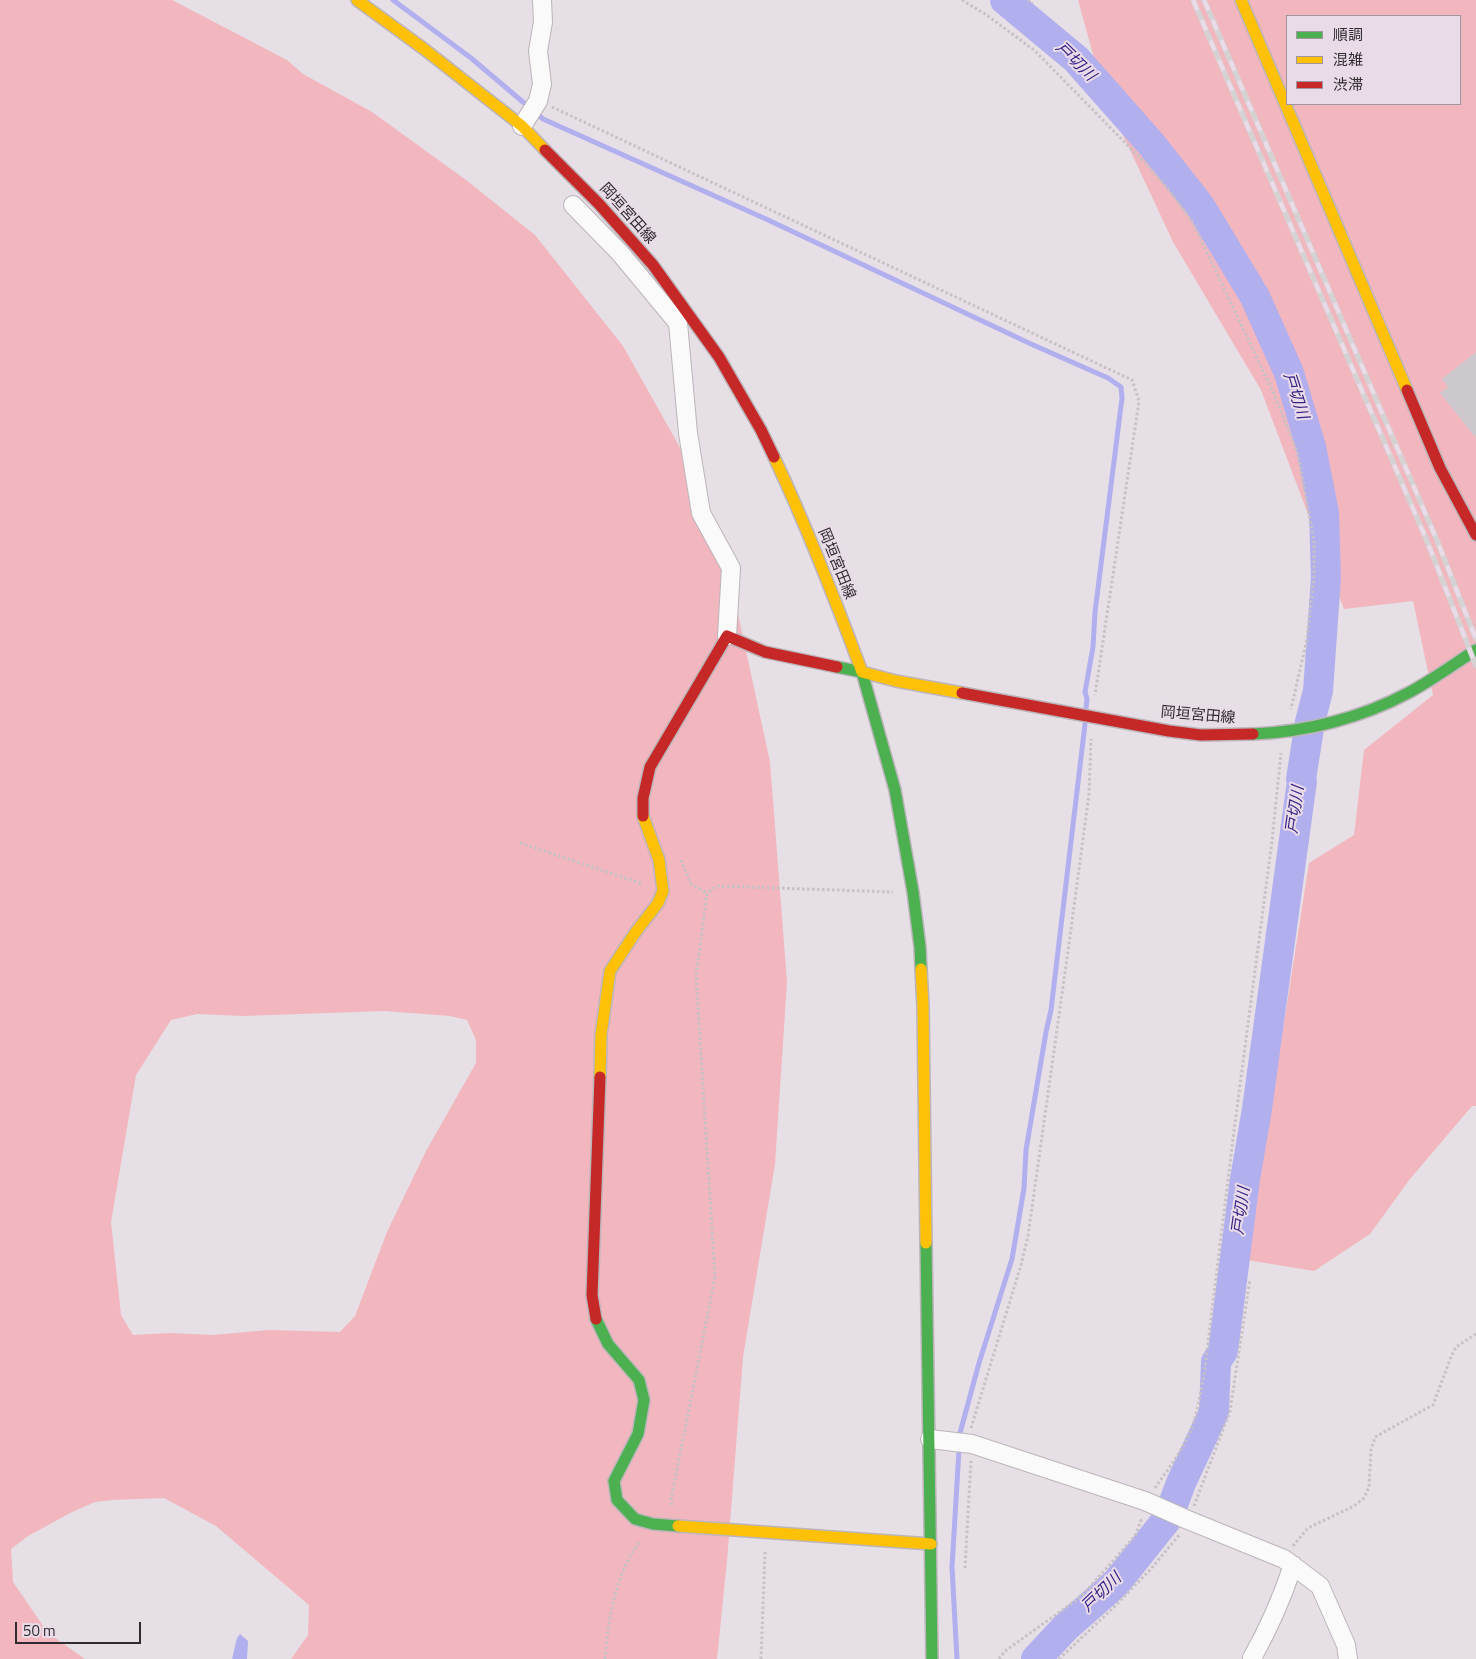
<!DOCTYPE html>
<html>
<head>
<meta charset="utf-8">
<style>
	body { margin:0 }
	#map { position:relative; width:1476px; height:1659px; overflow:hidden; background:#e6dfe5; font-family:"Titillium Web","Noto Sans JP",sans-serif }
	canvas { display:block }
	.legend { position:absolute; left:1286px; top:15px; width:175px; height:90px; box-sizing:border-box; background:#e9dce8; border:1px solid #9f959e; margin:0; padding:6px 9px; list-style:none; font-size:15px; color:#302b2f }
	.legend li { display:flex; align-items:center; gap:10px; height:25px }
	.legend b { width:25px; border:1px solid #9f959e }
	.scale { position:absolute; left:15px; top:1622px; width:126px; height:22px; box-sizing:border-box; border:2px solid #302b2f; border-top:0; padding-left:6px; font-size:15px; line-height:18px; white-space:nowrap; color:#302b2f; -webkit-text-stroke:4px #e9dce8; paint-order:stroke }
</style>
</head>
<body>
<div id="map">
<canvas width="1476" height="1659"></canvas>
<ul class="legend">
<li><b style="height:6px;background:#4caf50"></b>順調</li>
<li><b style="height:6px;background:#ffc107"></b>混雑</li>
<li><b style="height:6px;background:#c62828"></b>渋滞</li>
</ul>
<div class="scale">50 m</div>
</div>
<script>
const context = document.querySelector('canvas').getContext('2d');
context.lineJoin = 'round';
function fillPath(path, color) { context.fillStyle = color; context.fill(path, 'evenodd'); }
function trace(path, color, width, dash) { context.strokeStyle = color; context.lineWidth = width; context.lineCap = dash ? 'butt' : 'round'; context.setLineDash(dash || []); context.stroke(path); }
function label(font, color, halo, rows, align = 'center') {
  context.font = font + ' "Titillium Web","Noto Sans JP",sans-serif'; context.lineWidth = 4; context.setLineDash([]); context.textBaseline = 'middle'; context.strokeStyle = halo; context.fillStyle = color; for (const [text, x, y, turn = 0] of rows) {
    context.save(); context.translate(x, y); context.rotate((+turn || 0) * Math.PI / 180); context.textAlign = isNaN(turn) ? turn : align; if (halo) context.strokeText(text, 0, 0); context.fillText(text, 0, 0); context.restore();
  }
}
const green = new Path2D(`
	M0,0H172L287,60L303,74L372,112L466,180L535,235L623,346L696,476L735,600L770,762L787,982L775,1164L743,1357L727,1561L717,1659H291L308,1635L309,1605L216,1526L164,1498L112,1500L95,1502L72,1512L28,1536L11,1549L13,1582L48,1633L85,1659H0ZM385,1011L450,1016L467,1020L476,1040V1063L426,1151L387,1232L355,1316L340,1332L269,1330L213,1335L170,1333L133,1335L121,1315L111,1222L136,1075L171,1020L197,1014L243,1016Z
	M1078,0H1476V1106H1472L1410,1179L1370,1234L1314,1271L1247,1260L1309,863L1354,835L1364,750L1433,695L1413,601L1344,609L1261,390L1173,242L1104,94ZM1287,16H1460V104H1287Z`);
const water = new Path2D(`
	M240,1634L248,1641L247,1659H232L237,1638Z`);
const stream = new Path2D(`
	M393,0L471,58L543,119L766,219L1031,344L1108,378L1121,387L1122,398L1095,612L1093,647L1085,692L1087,699L1086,708
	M957,1659L952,1567L960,1433L979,1363L1012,1259L1024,1188L1026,1150L1046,1032L1051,1010L1085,724`);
const river = new Path2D(`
	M1005,0L1076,59L1152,145L1200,206L1255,297L1289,373L1311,447L1324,513L1326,578L1318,691L1310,722L1301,779L1302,781L1257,1109L1245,1179L1223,1351L1216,1362L1214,1412L1181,1483L1168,1518L1116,1583L1066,1627L1036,1659`);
const building = new Path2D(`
	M1476,352V438L1440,393L1448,387L1442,379Z`);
const path = new Path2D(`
	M962,0L985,14L1034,50L1147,165L1168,189L1192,221L1275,396L1298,454L1314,541V578L1307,639L1291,709
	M1028,0L1033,3
	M552,107L1132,380L1139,401L1095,695
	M520,843L643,884
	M681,860L691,884L707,893
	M971,1428L1021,1265L1028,1236L1069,944L1089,794L1091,739
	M1155,1488C1168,1469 1183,1450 1191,1429C1198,1412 1200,1394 1204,1376L1234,1131L1272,841L1281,753
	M672,1505L671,1500L715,1277L696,976L707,893L717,886L893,892
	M1194,1506L1230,1411L1250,1279
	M1293,1546L1308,1528L1354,1506L1364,1498L1369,1487L1371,1450L1375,1437L1433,1405L1451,1357L1456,1347L1476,1334
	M965,1568L971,1461
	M605,1659C608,1618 616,1574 640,1541
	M761,1659L765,1552
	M999,1659L1005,1651L1082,1596L1135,1536L1142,1518
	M1059,1659L1111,1610L1149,1571L1180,1534`);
const street = new Path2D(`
	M522,126L538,101L542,84L538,51L543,22L542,0
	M573,205L620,253L678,323L688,433L701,513L731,568L727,636
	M930,1439L972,1444L1145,1501L1188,1520L1284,1559L1320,1586L1346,1645L1348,1659
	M1252,1658C1269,1628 1282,1598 1293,1565`);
const fast = new Path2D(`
	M837,667L862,672L895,790L913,892L920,947L921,969
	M1253,734C1306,732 1361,718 1408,693C1431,681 1454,664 1476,650
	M926,1243L932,1659
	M596,1319L608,1344L639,1380L644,1400L638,1434L614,1481L617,1500L635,1519L653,1524L678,1526`);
const slow = new Path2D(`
	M357,0L424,49L522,126L545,150
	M1241,0L1407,390
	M774,457C807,527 835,599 862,672L896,681L962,693
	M921,969L923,1006L926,1243
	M600,1077L601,1035L610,971L635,933L658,903L663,891L659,860L643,816
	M678,1526L931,1544`);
const jam = new Path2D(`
	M545,150L599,204L653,265L719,357L761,430L774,457
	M1407,390L1440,468L1476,535
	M962,693L1169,731L1201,735L1253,734
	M643,816V798L650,767L727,636L765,652L837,667
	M596,1319L592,1295L600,1077`);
const rail = new Path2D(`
	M1193,0L1427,541L1476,666
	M1204,0L1436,538L1476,639`);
const streetNames = [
	["岡垣宮田線",627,214,48],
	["岡垣宮田線",836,564,68],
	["岡垣宮田線",1198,716,5]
];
const waterNames = [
	["戸切川",1075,62,44],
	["戸切川",1295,396,72],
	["戸切川",1296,810,-82],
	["戸切川",1242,1211,-82],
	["戸切川",1102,1593,-44]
];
fillPath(green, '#f2b6be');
fillPath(water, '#b2afef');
trace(stream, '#b2afef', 5);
trace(river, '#b2afef', 30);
fillPath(building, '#ccc8cd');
trace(street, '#bbb5ba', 20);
trace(fast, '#bbb5ba', 14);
trace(slow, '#bbb5ba', 14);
trace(jam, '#bbb5ba', 14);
trace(path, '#c5c1c4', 3, [2.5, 2.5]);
trace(street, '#fbfafb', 18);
trace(fast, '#4caf50', 11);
trace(slow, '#ffc107', 11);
trace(jam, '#c62828', 11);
trace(rail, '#d5d2d4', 5.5);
trace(rail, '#e9dce8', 4, [11]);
label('15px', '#302b2f', '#e9dce8', streetNames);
label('italic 16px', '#342185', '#e9dce8', waterNames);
</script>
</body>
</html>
